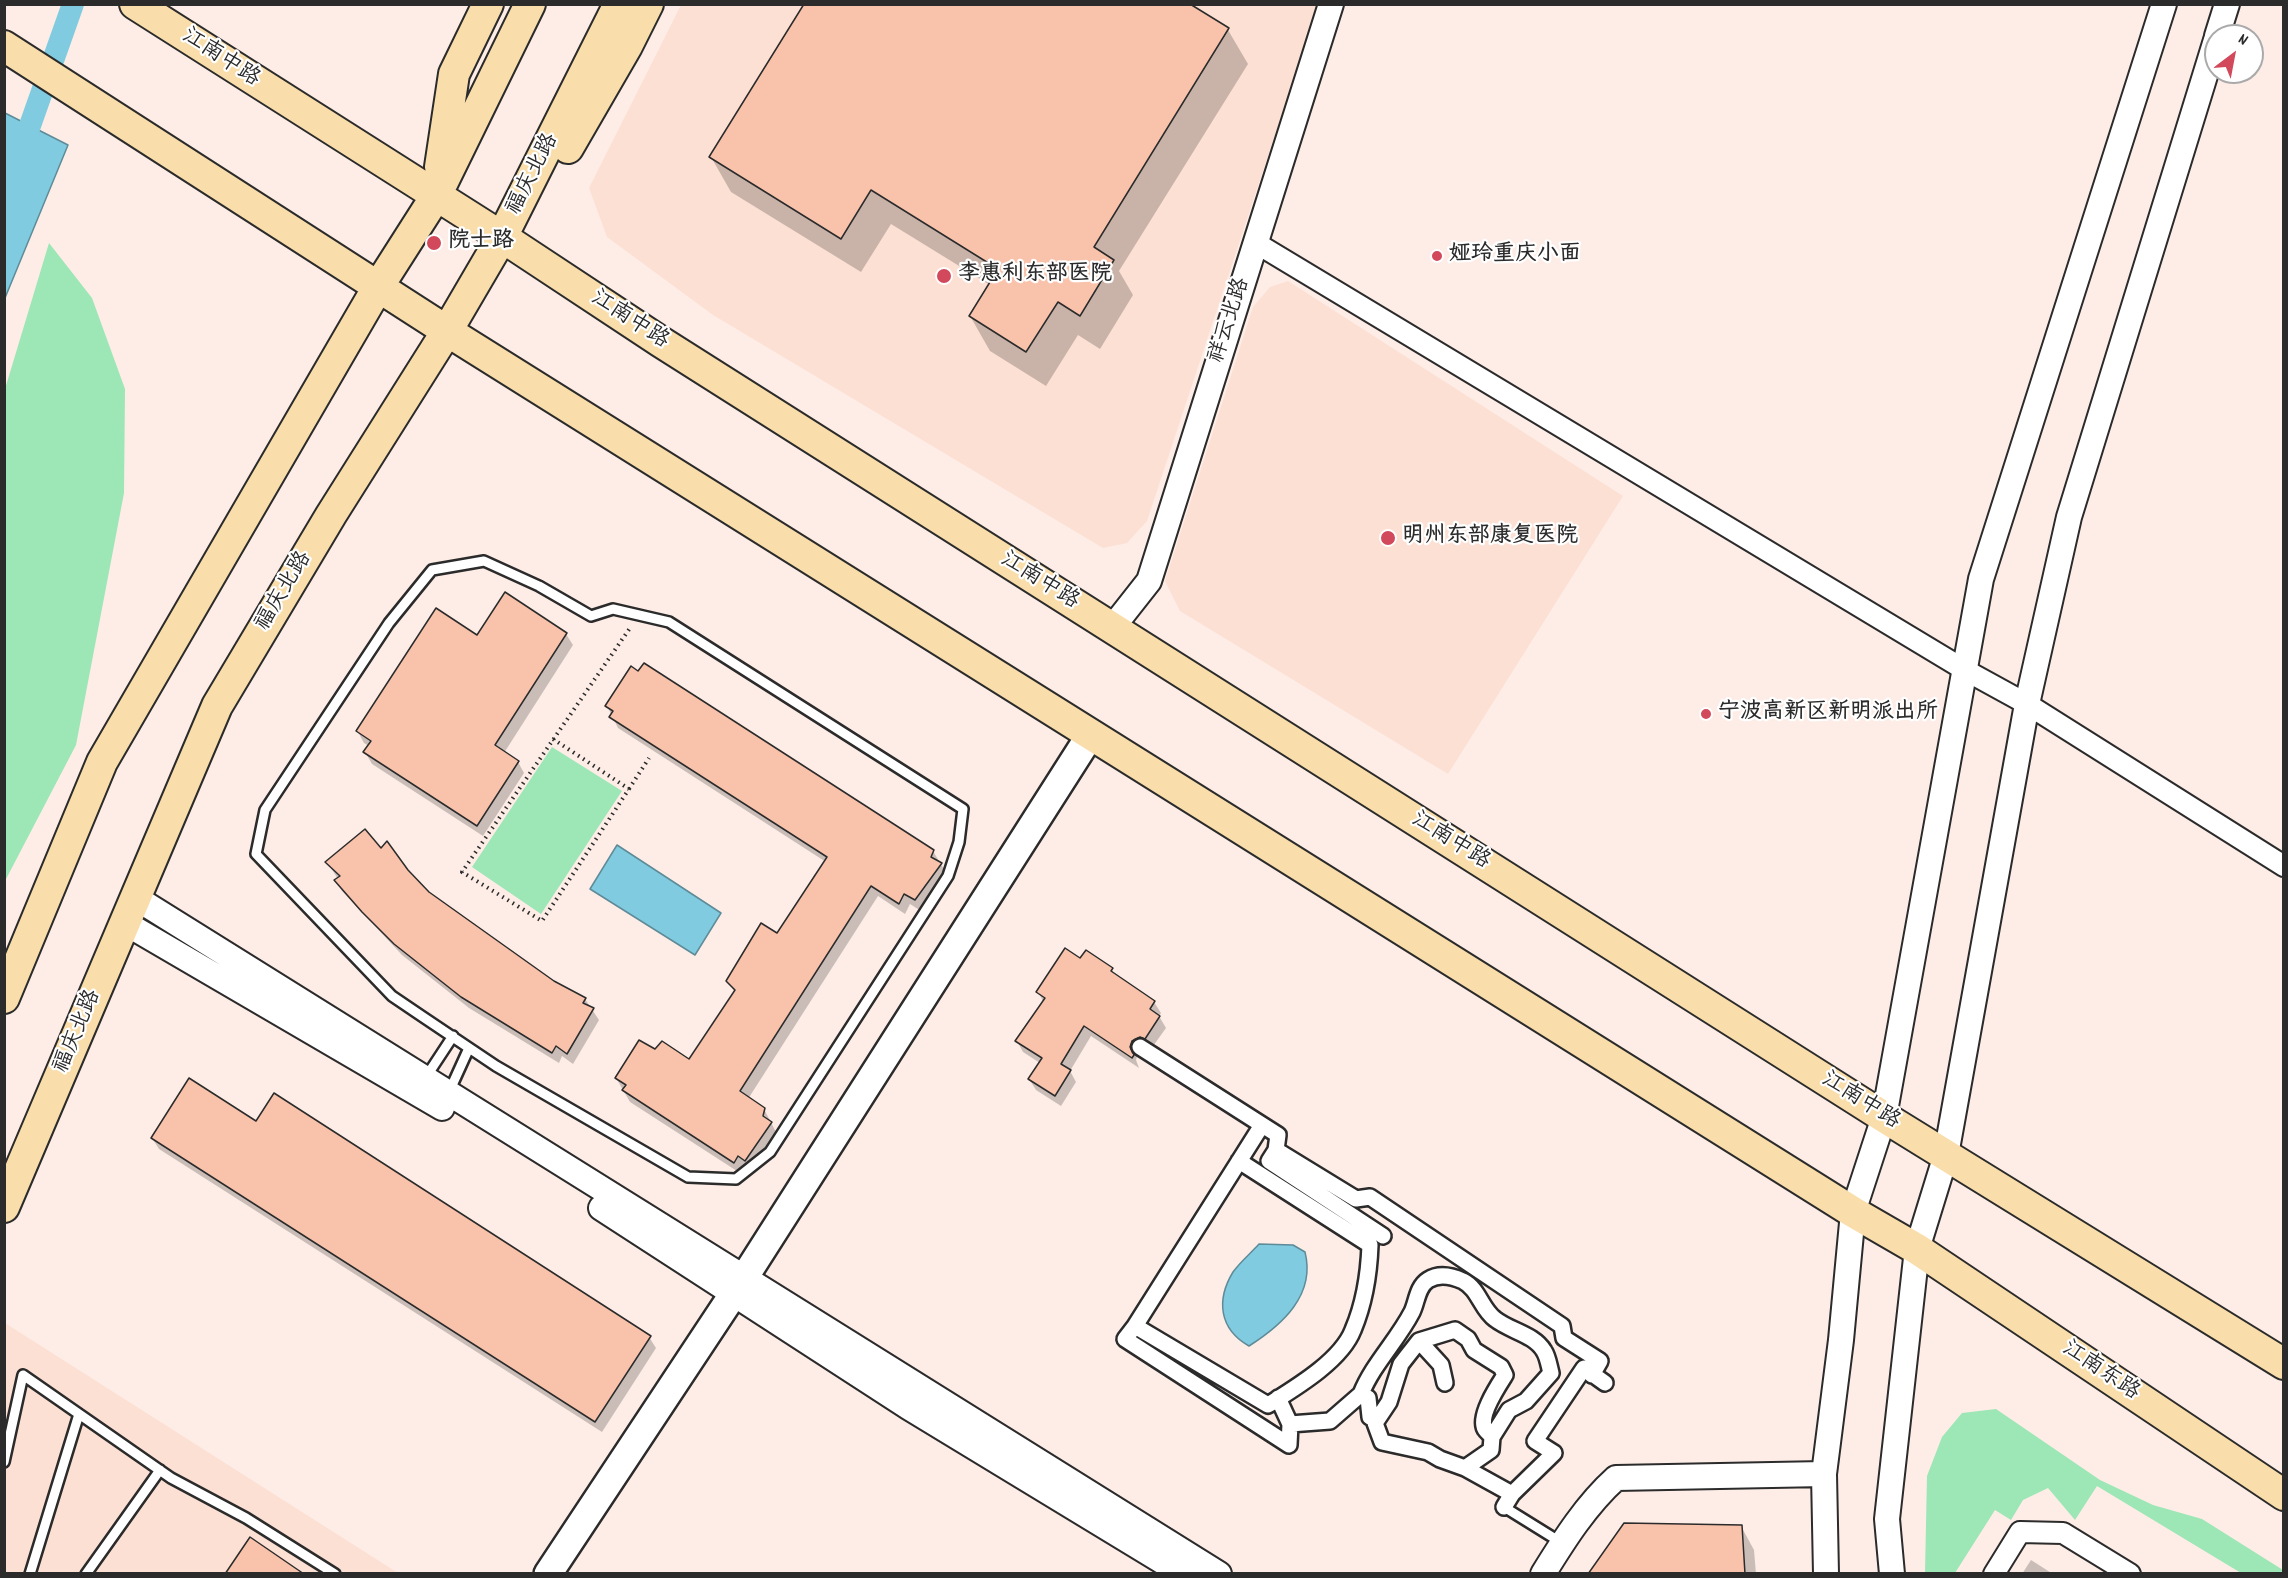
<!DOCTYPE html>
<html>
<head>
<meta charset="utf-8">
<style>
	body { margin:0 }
	#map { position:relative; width:2288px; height:1578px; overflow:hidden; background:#fdede6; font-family:Dekko,sans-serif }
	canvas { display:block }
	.frame { position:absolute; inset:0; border:6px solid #2b2b2b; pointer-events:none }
	.north { position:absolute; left:2204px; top:24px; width:60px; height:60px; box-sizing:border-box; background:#fff; border:2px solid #aaa; border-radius:50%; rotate:32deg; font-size:16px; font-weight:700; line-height:24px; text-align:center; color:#2b2b2b }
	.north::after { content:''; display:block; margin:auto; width:21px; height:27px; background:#d1495b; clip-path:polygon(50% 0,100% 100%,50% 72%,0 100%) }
</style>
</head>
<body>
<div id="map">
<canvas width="2288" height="1578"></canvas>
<div class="frame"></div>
<div class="north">N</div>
</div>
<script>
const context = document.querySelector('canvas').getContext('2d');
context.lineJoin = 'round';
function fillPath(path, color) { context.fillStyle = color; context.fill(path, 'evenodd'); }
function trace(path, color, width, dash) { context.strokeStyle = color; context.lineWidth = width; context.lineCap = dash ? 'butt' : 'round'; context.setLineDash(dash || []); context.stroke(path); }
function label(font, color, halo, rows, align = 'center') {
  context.font = font + ' Dekko,"LXGW WenKai TC",sans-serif'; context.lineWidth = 4.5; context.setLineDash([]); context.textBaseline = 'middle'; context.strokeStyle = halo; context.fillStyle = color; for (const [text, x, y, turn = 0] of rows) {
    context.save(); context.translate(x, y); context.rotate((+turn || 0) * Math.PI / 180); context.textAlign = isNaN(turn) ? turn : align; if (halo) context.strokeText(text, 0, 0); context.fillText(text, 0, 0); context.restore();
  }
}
const built = new Path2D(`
	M681,5H1318L1147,521L1127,543L1103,548L713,315L607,237L589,188Z
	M1288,281L1623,496L1448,774L1180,611L1165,581L1253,307L1270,287Z
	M5,1323L398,1573H5Z`);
const green = new Path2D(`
	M49,243L92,298L125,389L124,493L76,745L5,881V389Z
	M552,747L622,791L541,914L472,867Z
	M1996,1409L2100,1480L2153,1505L2202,1519L2283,1570V1573H2241L2097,1486L2075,1520L2048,1488L2023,1500L2011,1520L1995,1510L1955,1573H1925L1927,1476L1942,1437L1962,1413Z`);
const water = new Path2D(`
	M5,113L68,145L5,298Z
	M617,845L721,913L695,955L590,889Z
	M1259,1244L1293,1245L1305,1252C1316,1295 1282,1325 1249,1346C1219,1329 1216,1300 1233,1272C1240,1262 1251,1253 1259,1244Z`);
const shadow = new Path2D(`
	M1228,30L1248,64L1119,271L1133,295L1100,349L1078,335L1046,386L990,351L970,316L990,285L891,224L861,272L731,192L711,157Z
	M566,634L573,645L504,753L518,762L524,773L483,836L372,764L365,752L369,746L364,743L358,732L478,637Z
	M607,706L933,851L948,876L921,911L910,904L905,914L878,896L748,1099L764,1109L777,1134L752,1171L744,1166L740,1173L630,1102L616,1078L655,1051L690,1061L735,993L728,981L778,935L826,862L618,728Z
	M380,850L406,871L428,894L553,983L585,999L599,1020L573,1064L562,1056L559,1063L469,1008L402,955L342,891L336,880L338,879L327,862Z
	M1081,960L1112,970L1116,976L1154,1002L1161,1013L1159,1016L1166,1028L1151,1049L1138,1053L1136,1060L1139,1068L1091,1036L1070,1071L1076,1082L1061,1106L1036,1090L1029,1079L1040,1063L1023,1052L1017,1041L1044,1003L1038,992Z
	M257,1123L649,1337L656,1348L602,1432L159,1149L152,1138Z
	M1741,1526L1754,1550L1756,1574H1590Z
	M2031,1560L2053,1574H2022Z`);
const canal = new Path2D(`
	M4,199L73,4`);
const building = new Path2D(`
	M804,4H1190L1229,28L1094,247L1114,260L1080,316L1058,302L1026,352L969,316L998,269L871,190L841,239L709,157Z
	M505,592L567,633L495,745L519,761L477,826L363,752L371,741L356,731L436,608L477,635Z
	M644,663L934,850L931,857L942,863L915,900L904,894L899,904L871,886L740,1091L765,1108L763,1116L772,1122L745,1161L738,1156L734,1163L622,1090L626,1085L615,1078L639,1040L655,1049L662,1041L689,1059L735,990L726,981L761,923L777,933L827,857L609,717L613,711L605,706L631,666L638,671Z
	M365,829L381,848L387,841L408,870L429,892L554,981L586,998L583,1003L594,1008L567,1054L556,1046L552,1053L461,997L394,944L362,912L334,880L340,876L325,862Z
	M1065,948L1080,958L1086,950L1113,968L1111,971L1155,1001L1150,1009L1160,1016L1145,1039L1140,1037L1132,1041L1130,1047L1134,1055L1132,1058L1084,1026L1061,1064L1071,1070L1055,1096L1028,1079L1042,1058L1015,1041L1045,998L1036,992Z
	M189,1078L256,1121L274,1093L651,1336L595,1422L151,1138Z
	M1624,1523L1742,1525L1745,1574H1588Z
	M250,1537L304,1574H225Z`);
const path = new Path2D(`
	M553,739L629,789L542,921L462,872L630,628
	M629,789L649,758`);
const service = new Path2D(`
	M484,561L539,586L591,616L613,609L669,622L963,809L959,842L948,876L770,1152L736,1179L688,1177L496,1066L423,1017L392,996L256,854L265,810L389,623L432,570Z
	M426,1077L453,1036
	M449,1092L469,1048
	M4,1462L23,1375L171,1478L246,1518L335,1574
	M1504,1507L1562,1543
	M30,1574L79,1414
	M86,1574L160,1470`);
const pedestrian = new Path2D(`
	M1140,1047L1278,1135L1276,1150L1356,1199L1370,1197L1562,1326L1564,1338L1600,1361L1592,1375
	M1276,1150L1269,1161L1383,1236
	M1239,1161L1370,1245C1369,1273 1364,1304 1353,1330C1341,1361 1295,1388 1268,1405L1135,1326L1262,1125
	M1135,1326L1125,1339L1289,1445L1290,1424L1278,1398
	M1419,1341L1441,1365L1445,1383
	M1377,1420L1370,1417L1368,1398L1361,1394C1373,1364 1397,1341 1412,1312C1417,1302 1417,1287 1428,1280C1439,1273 1452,1276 1463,1281C1479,1289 1481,1309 1495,1319C1510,1331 1534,1334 1544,1351C1548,1357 1549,1366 1551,1373L1526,1401L1509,1410L1492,1437L1491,1450L1465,1468
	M1290,1424L1330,1421L1361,1394
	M1492,1437C1490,1434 1487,1432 1485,1429C1478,1416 1498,1386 1505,1375L1501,1367L1474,1350L1468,1339L1455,1330L1419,1341L1401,1364L1389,1402L1375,1423L1382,1442L1428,1452L1440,1459L1465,1468L1512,1494L1504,1507
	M1512,1494L1554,1453L1535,1441L1584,1368L1605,1383`);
const minor = new Path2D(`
	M1256,243L1965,670L2027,704L2284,866
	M1994,1574L2020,1532L2063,1533L2130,1574`);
const tertiary = new Path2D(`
	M2217,36L2227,4
	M1112,628L1149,581L1331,4
	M136,898L1219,1574
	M125,923L442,1108
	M601,1208L908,1407L1183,1574
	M1543,1574C1564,1540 1586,1505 1616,1478L1824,1474
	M1826,1574L1824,1474L1841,1340L1853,1212L1884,1117L1981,579L2164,4
	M1892,1574L1887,1519L1917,1249L1946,1155L2027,704L2069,517L2216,40`);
const secondary = new Path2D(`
	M548,1574L744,1278L1091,734`);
const primary = new Path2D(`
	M135,4L502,237L661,342L1884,1117L2284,1364
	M4,46L447,331L1853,1212L1917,1249L2284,1495
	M568,148L627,46L648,4
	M440,167L454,74L488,4
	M4,998L102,762L378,287L436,196L530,4
	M4,1207L217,706L331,515L447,331L502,237L619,4`);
const markers = [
	[434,243,8,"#d1495b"],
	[1437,256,6,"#d1495b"],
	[944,276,8,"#d1495b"],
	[1388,538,8,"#d1495b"],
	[1706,714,6,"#d1495b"]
];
const streetNames = [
	["江南中路",220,59,33],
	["福庆北路",534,175,-63],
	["江南中路",629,321,33],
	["祥云北路",1231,321,-72],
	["江南中路",1039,582,32],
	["福庆北路",285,592,-59],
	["江南中路",1450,842,32],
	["福庆北路",79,1032,-67],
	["江南中路",1860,1102,32],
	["江南东路",2100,1372,34]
];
const poiNames = [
	["院士路",448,243],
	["娅玲重庆小面",1449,256],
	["李惠利东部医院",958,276],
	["明州东部康复医院",1402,538],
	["宁波高新区新明派出所",1718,714]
];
fillPath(built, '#fce0d4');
fillPath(green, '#9de6b5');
fillPath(water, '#80cbe0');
trace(water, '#5e8b98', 1.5);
fillPath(shadow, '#0003');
trace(canal, '#80cbe0', 22);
fillPath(building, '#f8c2ab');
trace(building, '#2b2b2b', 1.5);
trace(service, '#2b2b2b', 14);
trace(pedestrian, '#2b2b2b', 20);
trace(minor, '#2b2b2b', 24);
trace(tertiary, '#2b2b2b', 28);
trace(secondary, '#2b2b2b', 32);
trace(primary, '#2b2b2b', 34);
trace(path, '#2b2b2b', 4, [1.5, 4.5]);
trace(service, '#fff', 9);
trace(pedestrian, '#fff', 15);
trace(minor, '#fff', 20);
trace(tertiary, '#fff', 24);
trace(secondary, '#fff', 27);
trace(primary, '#f9deab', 30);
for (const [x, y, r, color] of markers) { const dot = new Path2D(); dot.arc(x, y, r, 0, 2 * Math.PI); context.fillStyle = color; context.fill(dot); trace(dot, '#fff', 2); }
label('22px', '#2b2b2b', '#fff', streetNames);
label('bold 22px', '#2b2b2b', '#fff', poiNames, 'left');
</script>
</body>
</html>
